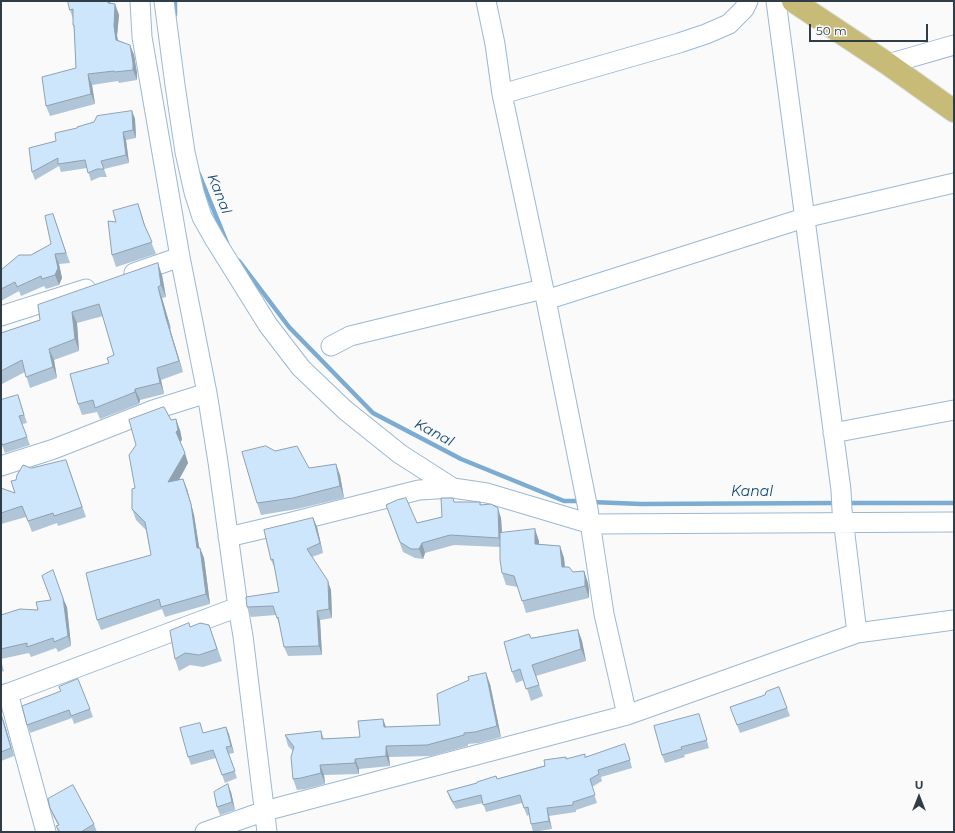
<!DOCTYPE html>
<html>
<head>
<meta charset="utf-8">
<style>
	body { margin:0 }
	#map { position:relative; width:955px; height:833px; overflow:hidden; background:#fafafa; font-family:Montserrat,sans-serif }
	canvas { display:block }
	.frame { position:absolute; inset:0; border:2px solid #303d47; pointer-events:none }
	.north { position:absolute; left:899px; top:777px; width:40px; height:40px; -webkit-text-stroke:3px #fafafa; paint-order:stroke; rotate:0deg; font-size:11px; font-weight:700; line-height:16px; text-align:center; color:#303d47 }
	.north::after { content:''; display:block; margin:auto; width:14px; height:18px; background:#303d47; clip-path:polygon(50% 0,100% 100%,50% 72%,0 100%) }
	.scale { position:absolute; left:809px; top:24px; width:119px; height:18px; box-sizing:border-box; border:2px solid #303d47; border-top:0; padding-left:5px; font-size:12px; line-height:14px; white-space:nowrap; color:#303d47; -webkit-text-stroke:3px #fafafa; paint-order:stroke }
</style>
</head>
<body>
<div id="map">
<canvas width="955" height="833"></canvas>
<div class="frame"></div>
<div class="north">U</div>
<div class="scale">50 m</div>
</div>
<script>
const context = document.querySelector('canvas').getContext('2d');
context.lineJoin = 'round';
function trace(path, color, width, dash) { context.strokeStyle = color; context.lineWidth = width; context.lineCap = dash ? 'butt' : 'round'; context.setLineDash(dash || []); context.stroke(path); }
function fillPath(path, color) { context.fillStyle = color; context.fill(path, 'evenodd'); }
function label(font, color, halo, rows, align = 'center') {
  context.font = font + ' Montserrat,sans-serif'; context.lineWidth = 3; context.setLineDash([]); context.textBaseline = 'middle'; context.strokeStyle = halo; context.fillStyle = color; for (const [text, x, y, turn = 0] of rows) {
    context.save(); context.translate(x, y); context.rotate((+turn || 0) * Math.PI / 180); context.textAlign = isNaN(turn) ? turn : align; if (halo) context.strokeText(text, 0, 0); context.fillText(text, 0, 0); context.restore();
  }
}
const stream = new Path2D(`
	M175,1V15
	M199,174L227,243
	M239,261L289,327L373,413L461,459L564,501H581
	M591,502L641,504L837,503
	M847,503H954`);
const minor = new Path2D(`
	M140,1L142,37L180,257L207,393L218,462L238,607L243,636L267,832
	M164,1L175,85L185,152L194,192L202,217L215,240L268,325L301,368L345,410L400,454L453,488
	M486,1L495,44L502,94L546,300L588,509L604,614L627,715
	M776,1C799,164 818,327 841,490L842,510L857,633
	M888,64L954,45
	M502,94L679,43L706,34L729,24L744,9L748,1
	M134,273L180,257
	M546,300L697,252L804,218L954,183
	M1,316L86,289
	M331,346L350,336L543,289
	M833,433L954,410
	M1,466L54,449L153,410L207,393
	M228,537L288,523L419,490L453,488L487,493L591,524L954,522
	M8,693L46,832
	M1,696L238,607
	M205,832L265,811L627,715L857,633L954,620`);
const trunk = new Path2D(`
	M793,1L888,64L954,111`);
const wall = new Path2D(`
	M68,1H111V3L115,4L119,15L117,36L118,40L130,45L134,55L137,73V80L119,83L118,81L92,85L95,104L50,116L46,106L76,68L74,28L73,25V19L70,10Z
	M132,111L135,119L136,138L126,140L129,163L104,169L107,177H100L91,181L87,168L61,172L59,166L35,180L32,172L56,141L77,128Z
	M138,204L146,229L156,254L116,267L112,255L116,222Z
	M53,214L70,263L59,264L62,278L59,285L46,289L44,286L21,296L19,291L1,301V270L31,255L51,244Z
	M162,275L166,297L162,298L171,329H170L183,372L161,380L164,394L140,400L139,404L100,419L97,412L82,415L78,404L114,355L103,316L77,323L79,351L54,360L57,378L30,388L25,372L2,384L1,380V333L40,320Z
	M18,395L27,423L22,424L30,445L5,453L2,445Z
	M171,420L180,430L182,440L180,442L188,463L179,480L187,489L194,515L199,548H200L204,558L210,604L165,617L162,609L101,630L97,620L151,555L146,530L136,520L132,509L135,488Z
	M31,468L70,471L86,517L58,526L57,523L32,532L26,517L1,524V488L15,493L16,480Z
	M309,468L340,475L344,498L297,509L261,515L257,503Z
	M455,502H480L481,505L501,518L502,533L539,541V544L560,546L564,558L565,567L573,572L584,571L588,583L589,590V598L526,613L518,587L506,585L502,573L500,547L454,545L425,553L423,559L415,558L403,552L386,505L417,523L442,517Z
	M313,518L317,527L323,553L312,557L331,590L332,618L320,620L322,655L288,656L284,647L280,627L276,615L251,617L247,607L279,592L275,569L271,560Z
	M67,607L71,646L58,652L56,648L31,657L29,653L1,659V615Z
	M209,625L222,661L203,667L190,665L179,671L175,659L191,627Z
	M578,630L582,641L586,661L536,676L543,696L531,701L524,680L516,683L512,672L531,638Z
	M1,660L4,671L1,672Z
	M490,684L501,737L479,743L468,744V746L431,756L389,757L390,766L359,769V774L324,775L325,784L305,789L297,790L293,779V751L288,746L285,735L321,731L324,739L360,737L383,719L386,727L440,725Z
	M779,687L790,716L740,733L730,707L765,695Z
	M22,706L90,709L93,717L74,724L72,718L30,733Z
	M1,714L4,722L14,756L1,761Z
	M699,714L709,748L684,755L685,757L665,763L662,755Z
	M226,727L234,753L229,754L237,778L225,783L216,758L191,765L188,757L203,733Z
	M628,752L632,768L601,777L602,781L592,787L597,803L576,810V812L549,816L552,829L533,832L531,824L529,815L527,816L522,803L486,812L483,803L456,809L450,799L447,791L498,779L566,759Z
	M231,792L235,810L220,815L217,807Z
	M50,808L94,824L97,832H58L56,826L58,825L53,816Z`);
const shadedWall = new Path2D(`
	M115,4L119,15L117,36L120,50L116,40L114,26Z
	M130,45L134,55L137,73V80L133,70Z
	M88,74L92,85L95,104L91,94Z
	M132,111L135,119L136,138L133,130Z
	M123,132L126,140L129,163L126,155Z
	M138,204L142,216L148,236L144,224Z
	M55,254L59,264L62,278L59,285L55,275Z
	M158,263L162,275L166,297L161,285Z
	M158,287L162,298L171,329L166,318Z
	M72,312L77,323L79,351L75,339Z
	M166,318L170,329L183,372L179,361Z
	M49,349L54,360L57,378L53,367Z
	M157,368L161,380L164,394L160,383Z
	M135,389L140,400L139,404L135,392Z
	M176,419L180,430L182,440L180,442L176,432Z
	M185,453L188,463L172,492L168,482Z
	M336,464L340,475L344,498L340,486Z
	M183,479L187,489L194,515L201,558L197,548Z
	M498,508L501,518L503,548L499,538Z
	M313,518L317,527L323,553L320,543Z
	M535,529L539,541V556L535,544Z
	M422,543L425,553L423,559L419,549Z
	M560,546L564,558L566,579L562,567Z
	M200,548L204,558L210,604L206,594Z
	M584,571L588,583L589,590V598L585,586Z
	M328,581L331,590L332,618L329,609Z
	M63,598L67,607L71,646L68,636Z
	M317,611L320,620L322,655L319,646Z
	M578,630L582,641L586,661L581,649Z
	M486,673L490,684L501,737L497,726Z
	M1,714L4,722L14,756L11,748Z
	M383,719L387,730L384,727Z
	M226,727L229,734L234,753L231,746Z
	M386,746L389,757L390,766L386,756Z
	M355,759L359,769V774L355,763Z
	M320,765L324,775L325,784L321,773Z
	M228,784L231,792L235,810L232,802Z
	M547,808L549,816L552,829L549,821Z`);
const building = new Path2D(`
	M68,1H108V3L115,4L114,26L116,40L130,45L133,63V70L115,72L114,71L88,74L91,94L46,106L42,77L76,68L74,25H73V9L70,10Z
	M132,111L133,130L123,132L126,155L101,161L104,169H97L88,173L85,160L58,164V158L32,172L29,148L56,141L55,133L77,128V127L94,122L97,116Z
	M138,204L144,224L152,242L112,255L108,221L116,222L113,211Z
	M53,214L66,253L55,254L58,268L55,275L42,279L41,276L17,287L15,282L1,289V270L19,255H31L51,244L45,216Z
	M158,263L161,285L158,287L166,318L179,361L157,368L160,383L135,389V392L95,408L93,400L78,404L70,374L109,363L107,358L114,355L99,304L72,312L75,339L49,349L53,367L26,377L22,360L1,371V333L40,320L38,305Z
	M18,395L24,415L19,416L27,437L2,445L1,440V400Z
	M164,407L171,420L176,419L178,430L176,432L185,453L168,482L183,479L191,504L197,548H200L206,594L161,607L159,599L97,620L86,573L151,555L145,522L132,509V489L135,488L129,455L136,445L129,420Z
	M266,446L275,451L297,446L309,468L336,464L340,486L293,498L257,503L242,452Z
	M66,460L82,507L54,516L53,513L28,521L22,506L1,513V488L15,493L11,481L16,480L17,475L23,465L31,468Z
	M406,498L417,523L442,517L441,498H453L454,502H480V505L491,504L498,508L499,538L450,535L422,543L419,549H411L400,542L386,505L397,500Z
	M313,518L320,543L307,549L328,581L329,609L317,611L319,646L284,647L278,617L277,618L273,606L247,607L246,597L279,592L273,559L271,560L264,530Z
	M535,529V544L560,546L562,567H569L573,572L584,571L585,578V586L522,601L514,576L502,573L500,560V533Z
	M53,570L63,598L68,636L54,642L53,638L27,647V643L1,649V615L20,609L38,610L36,602L51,600L42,576Z
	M189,623L190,627L200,623L209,625L217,649L199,655L185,653L175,659L170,631Z
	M578,630L581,649L532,665L539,685L526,689L520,669L512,672L504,642L529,634L531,638Z
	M486,673L497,726L475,732L464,733V735L427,745L386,746V756L355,759V763L320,765L321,773L301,778L293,779L291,757L294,747L285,735L321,731L322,739L360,737L358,721L383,719L384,727L440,725L437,694L469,680L468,677Z
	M78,679L90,709L71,716L69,710L27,725L22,706L61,691L59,687Z
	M779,687L787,708L737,725L730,707L765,695L766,692Z
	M1,714L11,748L1,752Z
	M699,714L707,740L681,747L682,749L662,755L654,726Z
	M200,723L203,733L226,727L231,746L226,747L235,771L222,775L213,750L188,757L180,728Z
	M625,744L630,760L598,770L599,774L590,779L595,795L573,802V805L547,808L549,821L531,824L528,807L524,808L520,795L483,805L481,795L453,802L447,791L477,783V782L496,776L497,779L545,766L544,760L566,757V759L585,754V757Z
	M228,784L232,802L217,807L214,792Z
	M73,785L94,824L81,832H60L56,826L59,825L50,808L48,799Z`);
const waterNames = [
	["Kanal",219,194,68],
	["Kanal",434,433,28],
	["Kanal",752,492]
];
trace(stream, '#7cacd1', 4.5);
trace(minor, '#9bb9d2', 21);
trace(trunk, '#d6d8da', 24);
trace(minor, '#fff', 19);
trace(trunk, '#c8bb77', 22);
fillPath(wall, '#b0c6d8');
fillPath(shadedWall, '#90a1b0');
fillPath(building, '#cde6fb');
trace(building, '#90a1b0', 1);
label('italic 14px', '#124a6f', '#fafafa', waterNames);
</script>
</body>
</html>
